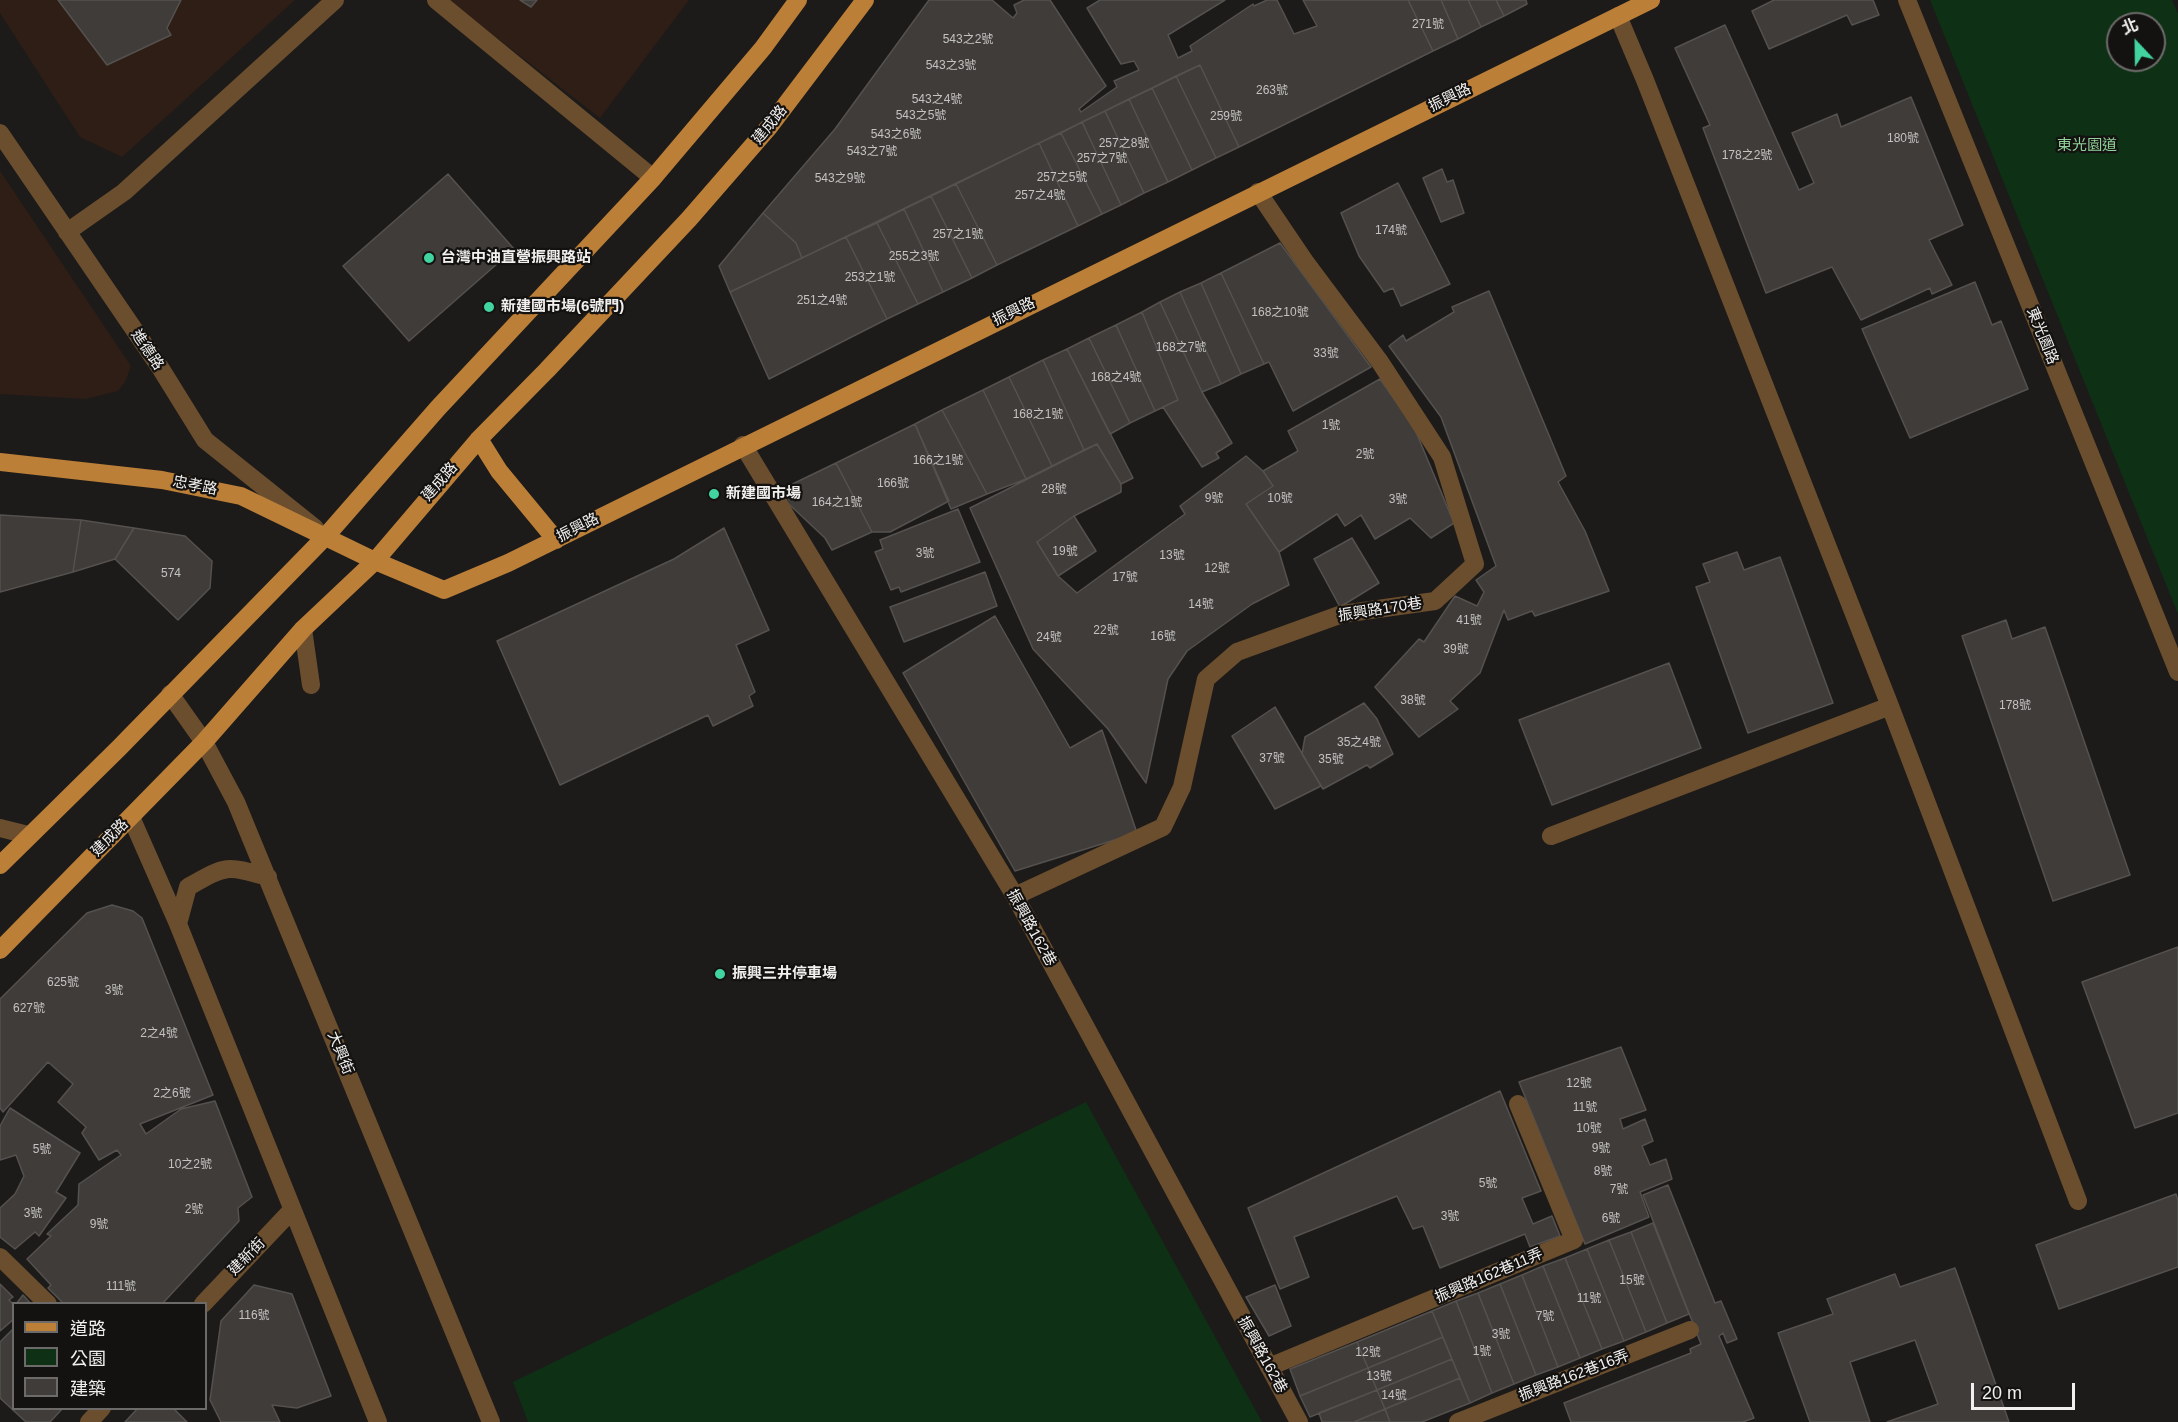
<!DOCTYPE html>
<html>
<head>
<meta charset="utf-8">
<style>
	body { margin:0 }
	#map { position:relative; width:2178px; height:1422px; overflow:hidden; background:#1d1b19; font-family:Helvetica,"Noto Sans TC",sans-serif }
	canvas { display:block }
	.legend { position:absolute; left:12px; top:1302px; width:195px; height:108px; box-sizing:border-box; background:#141210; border:2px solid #6c6b69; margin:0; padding:8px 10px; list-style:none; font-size:18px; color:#f1f0ee }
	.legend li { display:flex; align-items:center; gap:12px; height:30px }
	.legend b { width:30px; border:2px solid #6c6b69 }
	.north { position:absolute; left:2106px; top:12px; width:60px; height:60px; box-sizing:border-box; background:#141210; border:2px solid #6c6b69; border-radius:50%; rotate:338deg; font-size:16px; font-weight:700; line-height:24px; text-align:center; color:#f1f0ee }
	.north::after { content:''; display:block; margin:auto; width:21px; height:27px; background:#42d4a0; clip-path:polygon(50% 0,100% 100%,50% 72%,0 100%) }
	.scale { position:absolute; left:1971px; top:1383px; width:104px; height:27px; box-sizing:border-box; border:3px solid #f1f0ee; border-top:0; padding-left:8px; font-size:18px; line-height:21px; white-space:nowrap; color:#f1f0ee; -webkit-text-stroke:4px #141210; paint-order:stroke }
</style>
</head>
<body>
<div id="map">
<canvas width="2178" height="1422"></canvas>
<ul class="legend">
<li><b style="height:8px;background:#bc7f38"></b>道路</li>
<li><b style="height:16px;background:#0e3015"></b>公園</li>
<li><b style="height:16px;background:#3f3c3a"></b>建築</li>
</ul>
<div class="north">北</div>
<div class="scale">20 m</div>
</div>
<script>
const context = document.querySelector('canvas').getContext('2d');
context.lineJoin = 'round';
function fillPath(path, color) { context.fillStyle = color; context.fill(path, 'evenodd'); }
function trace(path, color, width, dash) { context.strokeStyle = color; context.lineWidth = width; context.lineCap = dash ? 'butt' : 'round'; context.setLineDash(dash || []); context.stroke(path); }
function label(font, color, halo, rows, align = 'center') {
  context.font = font + ' Helvetica,"Noto Sans TC",sans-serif'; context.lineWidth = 4.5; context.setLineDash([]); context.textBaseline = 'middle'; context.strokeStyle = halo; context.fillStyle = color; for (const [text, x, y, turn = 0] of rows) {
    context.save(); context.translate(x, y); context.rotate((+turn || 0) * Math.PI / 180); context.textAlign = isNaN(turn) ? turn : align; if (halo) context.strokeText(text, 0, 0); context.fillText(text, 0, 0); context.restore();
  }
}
const commercial = new Path2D(`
	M0,0H295L122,157L80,137L0,13Z
	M448,0H689L600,118Z
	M0,171L131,366L125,382L118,391L86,399L0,394Z`);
const green = new Path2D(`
	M1930,0H2172L2178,14V614ZM2118,24H2154V60H2118Z
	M1086,1102L1262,1422H528L513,1382Z`);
const building = new Path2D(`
	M58,0H181L167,28L171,35L107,65Z
	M520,0H537L531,7Z
	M929,0H992L1013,18L1017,13L1014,5L1024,0H1050L1106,86L1079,109L1081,112L1117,87L1114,81L1139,70L1134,61L1121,64L1087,8L1100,0H1225L1168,35L1178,58L1192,51L1190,46L1253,4L1254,6L1267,0H1277L1294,34L1317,26L1303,0H1408L1433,51L1239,147L1200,65L802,258L796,243L763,213L835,129Z
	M1408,0H1441L1458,39L1433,51Z
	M1441,0H1468L1481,27L1458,39Z
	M1468,0H1496L1504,16L1481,27Z
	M1496,0H1526L1527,4L1504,16Z
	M1774,0H1873L1879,15L1852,25L1847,15L1769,49L1752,11Z
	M1725,25L1799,190L1814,183L1792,133L1837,114L1841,127L1911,97L1963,225L1929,240L1952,285L1932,294L1930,288L1861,320L1832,267L1766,293L1703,128L1710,125L1675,48Z
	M1200,65L1239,147L1216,158L1176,76Z
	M1176,76L1216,158L1192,170L1152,88Z
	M1152,88L1192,170L1168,182L1129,99Z
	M1129,99L1168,182L1144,193L1105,111Z
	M1105,111L1144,193L1121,205L1082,122Z
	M1082,122L1121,205L1102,214L1061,133Z
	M1061,133L1102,214L1078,226L1039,143Z
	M1039,143L1078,226L997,265L956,184Z
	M1442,169L1447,182L1453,180L1464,213L1441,222L1423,178Z
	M448,174L514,249L409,341L343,266Z
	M1398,183L1450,284L1401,306L1393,288L1384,292L1359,256L1341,213Z
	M956,184L997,265L972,278L931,196Z
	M931,196L972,278L943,292L904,209Z
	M904,209L943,292L918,304L877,223Z
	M763,213L796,243L802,258L730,292L719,266Z
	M877,223L918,304L887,319L846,237Z
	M846,237L887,319L769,379L730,292Z
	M1280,243L1371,367L1293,411L1269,362L1264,364L1221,273Z
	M1221,273L1264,364L1241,374L1201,283Z
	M1975,282L1992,325L2001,321L2028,389L1910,438L1862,329Z
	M1201,283L1241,374L1221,384L1180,292Z
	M1489,291L1566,476L1558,482L1585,531L1609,591L1535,616L1532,611L1508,620L1504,610L1480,673L1450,701L1458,709L1419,737L1375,687L1419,639L1424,642L1455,596L1477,606L1484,592L1476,580L1496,566L1441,417L1389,346L1403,335L1406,341L1454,312L1452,307Z
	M1180,292L1221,384L1202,392L1160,302Z
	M1160,302L1202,392L1232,443L1216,453L1219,458L1202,467L1163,407L1178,400L1142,312Z
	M1142,312L1178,400L1155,411L1116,325Z
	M1116,325L1155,411L1130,423L1089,338Z
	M1089,338L1130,423L1110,434L1067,349Z
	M1067,349L1133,478L1121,484L1097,444L1084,450L1043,360Z
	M1043,360L1084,450L1052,466L1009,377Z
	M1009,377L1052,466L1026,479L983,390Z
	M1380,379L1414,427L1454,523L1431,538L1410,518L1375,539L1361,515L1345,526L1337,514L1279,552L1246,504L1273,486L1263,471L1298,451L1288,431Z
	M983,390L1026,479L987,494L942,410Z
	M942,410L987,494L951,509L915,424Z
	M915,424L949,501L890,532H872L836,463Z
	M1097,444L1121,484V492L1074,516L1037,542L1058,576L1077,593L1185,514L1180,506L1246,456L1263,471L1273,486L1246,504L1279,552L1289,585L1252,604L1187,651L1168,679L1146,783L1108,729L1033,649L970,508Z
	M836,463L872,532L832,550L825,538L776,492Z
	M958,509L980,562L901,592L899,587L891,590L875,552L883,549L880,540Z
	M0,515L81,520L73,572L0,592Z
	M1074,516L1096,551L1058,576L1037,542Z
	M81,520L134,528L115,559L73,572Z
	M134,528L185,536L212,561L210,588L178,620L115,559Z
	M724,528L769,630L736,645L755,692L749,696L753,706L713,726L708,715L560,785L497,641L674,559Z
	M1352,538L1379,583L1340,607L1314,559Z
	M1737,552L1744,570L1780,557L1833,703L1748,733L1696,587L1710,582L1703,564Z
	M985,572L997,606L904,642L890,607Z
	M995,616L1070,748L1102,730L1137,833L1015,871L903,673Z
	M2006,620L2012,639L2045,627L2130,875L2053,901L1962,636Z
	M1669,663L1701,748L1552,805L1519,720Z
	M1364,703L1377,719L1393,754L1370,768L1367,765L1323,789L1302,754L1305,737Z
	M1275,707L1321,786L1275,809L1232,736Z
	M112,905L133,911L142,918L213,1095L140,1124L146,1134L181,1109L215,1101L252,1197L238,1208L239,1221L162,1304H64L48,1288L51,1285L27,1259L51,1236L47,1234L78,1205L79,1184L121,1155L117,1150L99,1160L82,1133L86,1127L58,1102L73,1084L48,1062L3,1112L0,1108V999L87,913Z
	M2178,947V1113L2135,1128L2082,982Z
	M1621,1047L1646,1110L1620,1119L1623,1129L1645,1119L1653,1141L1642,1146L1650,1165L1666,1159L1672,1179L1640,1192L1649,1217L1585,1244L1519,1082Z
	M1500,1091L1541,1191L1522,1198L1533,1224L1552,1216L1560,1236L1530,1247L1525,1234L1440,1268L1423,1226L1413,1229L1397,1196L1294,1237L1309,1277L1280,1289L1248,1208Z
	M10,1108L80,1153L56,1192L66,1198L39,1236L35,1232L15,1249L0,1237V1208L15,1194L24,1176L16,1155L0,1160V1126Z
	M1668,1185L1715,1303L1721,1301L1737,1339L1727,1343L1723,1333L1719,1336L1754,1418L1743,1422H1571L1564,1403L1691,1353L1690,1349L1701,1344L1643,1195Z
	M2176,1194L2178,1200V1267L2059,1309L2036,1245Z
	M1653,1223L1689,1314L1667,1323L1631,1232Z
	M1631,1232L1667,1323L1646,1332L1609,1240Z
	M1609,1240L1646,1332L1624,1341L1587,1249Z
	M1587,1249L1624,1341L1602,1349L1565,1258Z
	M1565,1258L1602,1349L1580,1358L1543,1266Z
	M1543,1266L1580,1358L1558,1367L1522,1275Z
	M1955,1268L2009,1422H1887L1938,1404L1915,1340L1850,1362L1870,1422H1810L1778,1333L1833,1314L1827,1299L1895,1274L1900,1287Z
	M1522,1275L1558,1367L1536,1375L1500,1284Z
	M0,1284L13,1297L9,1300L14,1305V1319L0,1331Z
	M1500,1284L1536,1375L1514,1384L1478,1293Z
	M254,1285L292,1294L331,1396L297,1408L272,1405L280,1422H221L210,1400L221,1321Z
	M1275,1285L1291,1326L1269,1336L1246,1297Z
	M1478,1293L1514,1384L1492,1393L1456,1301Z
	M23,1295L31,1304H16Z
	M1456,1301L1492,1393L1470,1403L1432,1311Z
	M1432,1311L1443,1337L1368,1368L1357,1342Z
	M14,1328V1408H63L50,1422H26L0,1398V1342Z
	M1443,1337L1452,1359L1377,1390L1368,1368Z
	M1357,1342L1368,1368L1300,1396L1290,1369Z
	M1452,1359L1460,1378L1385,1409L1377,1390Z
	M1368,1368L1377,1390L1310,1417L1300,1396Z
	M1460,1378L1470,1403L1422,1422H1390L1385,1409Z
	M1377,1390L1385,1409L1354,1422H1322L1319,1413Z
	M138,1408H173L187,1422H125Z
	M1385,1409L1390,1422H1354Z`);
const minor = new Path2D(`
	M436,0L653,178
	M1907,0L2178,672
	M1618,16L1645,80L1890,706L2078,1201
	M0,133L161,369L205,440L315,528
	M67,232L124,192L335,0
	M743,445L1015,896L1299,1422
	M303,629L311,685
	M170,694L204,742L236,802L491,1422
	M131,817L178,924L378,1422
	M0,828L28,835
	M1551,836L1890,706
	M1015,896L1163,827L1182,787L1206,679L1237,652L1342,614L1435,601L1475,564L1442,457L1380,362L1306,263L1258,192
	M178,924L188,887C227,865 225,865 268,877
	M0,1257L48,1304
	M203,1304L292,1210
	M1269,1367L1574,1240L1518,1104
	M89,1422L102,1408
	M1458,1422L1690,1330`);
const major = new Path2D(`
	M479,439L499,471L556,540
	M0,462L162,480L241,496L375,561L444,590L508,563L1651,0
	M0,865L119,748L326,536L438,408L653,178L763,48L798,0
	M0,950L204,742L303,629L375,561L479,439L547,370L689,219L769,127L865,0`);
const markers = [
	[429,258,6,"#42d4a0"],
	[489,307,6,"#42d4a0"],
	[714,494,6,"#42d4a0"],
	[720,974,6,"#42d4a0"]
];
const numberNames = [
	["271號",1428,25],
	["543之2號",968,40],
	["543之3號",951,66],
	["263號",1272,91],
	["543之4號",937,100],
	["543之5號",921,116],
	["259號",1226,117],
	["543之6號",896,135],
	["180號",1903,139],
	["257之8號",1124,144],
	["543之7號",872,152],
	["178之2號",1747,156],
	["257之7號",1102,159],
	["257之5號",1062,178],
	["543之9號",840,179],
	["257之4號",1040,196],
	["174號",1391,231],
	["257之1號",958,235],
	["255之3號",914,257],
	["253之1號",870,278],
	["251之4號",822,301],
	["168之10號",1280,313],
	["168之7號",1181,348],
	["33號",1326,354],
	["168之4號",1116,378],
	["168之1號",1038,415],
	["1號",1331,426],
	["2號",1365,455],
	["166之1號",938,461],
	["166號",893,484],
	["28號",1054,490],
	["9號",1214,499],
	["10號",1280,499],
	["3號",1398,500],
	["164之1號",837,503],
	["19號",1065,552],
	["3號",925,554],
	["13號",1172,556],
	["12號",1217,569],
	["574",171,574],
	["17號",1125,578],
	["14號",1201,605],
	["41號",1469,621],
	["22號",1106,631],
	["16號",1163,637],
	["24號",1049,638],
	["39號",1456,650],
	["38號",1413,701],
	["178號",2015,706],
	["35之4號",1359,743],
	["37號",1272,759],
	["35號",1331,760],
	["625號",63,983],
	["3號",114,991],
	["627號",29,1009],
	["2之4號",159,1034],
	["12號",1579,1084],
	["2之6號",172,1094],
	["11號",1585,1108],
	["10號",1589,1129],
	["9號",1601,1149],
	["5號",42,1150],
	["10之2號",190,1165],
	["8號",1603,1172],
	["5號",1488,1184],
	["7號",1619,1190],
	["2號",194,1210],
	["3號",33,1214],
	["3號",1450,1217],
	["6號",1611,1219],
	["9號",99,1225],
	["15號",1632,1281],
	["111號",121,1287],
	["11號",1589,1299],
	["116號",254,1316],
	["7號",1545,1317],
	["3號",1501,1335],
	["1號",1482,1352],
	["12號",1368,1353],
	["13號",1379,1377],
	["14號",1394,1396]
];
const streetNames = [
	["振興路",1450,98,-26],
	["建成路",770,125,-51],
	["振興路",1014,312,-26],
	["東光園路",2042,336,68],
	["進德路",147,350,56],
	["建成路",440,482,-49],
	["忠孝路",195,486,11],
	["振興路",578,528,-27],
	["振興路170巷",1380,610,-9],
	["建成路",110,838,-46],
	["振興路162巷",1031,928,61],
	["大興街",340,1053,68],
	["建新街",247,1257,-46],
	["振興路162巷11弄",1489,1276,-23],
	["振興路162巷",1262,1355,61],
	["振興路162巷16弄",1574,1376,-21]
];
const parkNames = [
	["東光園道",2087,146]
];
const poiNames = [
	["台灣中油直營振興路站",441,258],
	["新建國市場(6號門)",501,307],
	["新建國市場",726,494],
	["振興三井停車場",732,974]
];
fillPath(commercial, '#2e1e16');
fillPath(green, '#0e3015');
fillPath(building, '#3f3c3a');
trace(building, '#54514f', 1.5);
trace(minor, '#6b4e2e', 18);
trace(major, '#bc7f38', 18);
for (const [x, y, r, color] of markers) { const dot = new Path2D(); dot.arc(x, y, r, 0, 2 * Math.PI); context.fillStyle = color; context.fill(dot); trace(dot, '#141210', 2); }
label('12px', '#c4c3c1', null, numberNames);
label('15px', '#f1f0ee', '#141210', streetNames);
label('15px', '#90d299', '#141210', parkNames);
label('bold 15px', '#f1f0ee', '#141210', poiNames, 'left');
</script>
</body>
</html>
